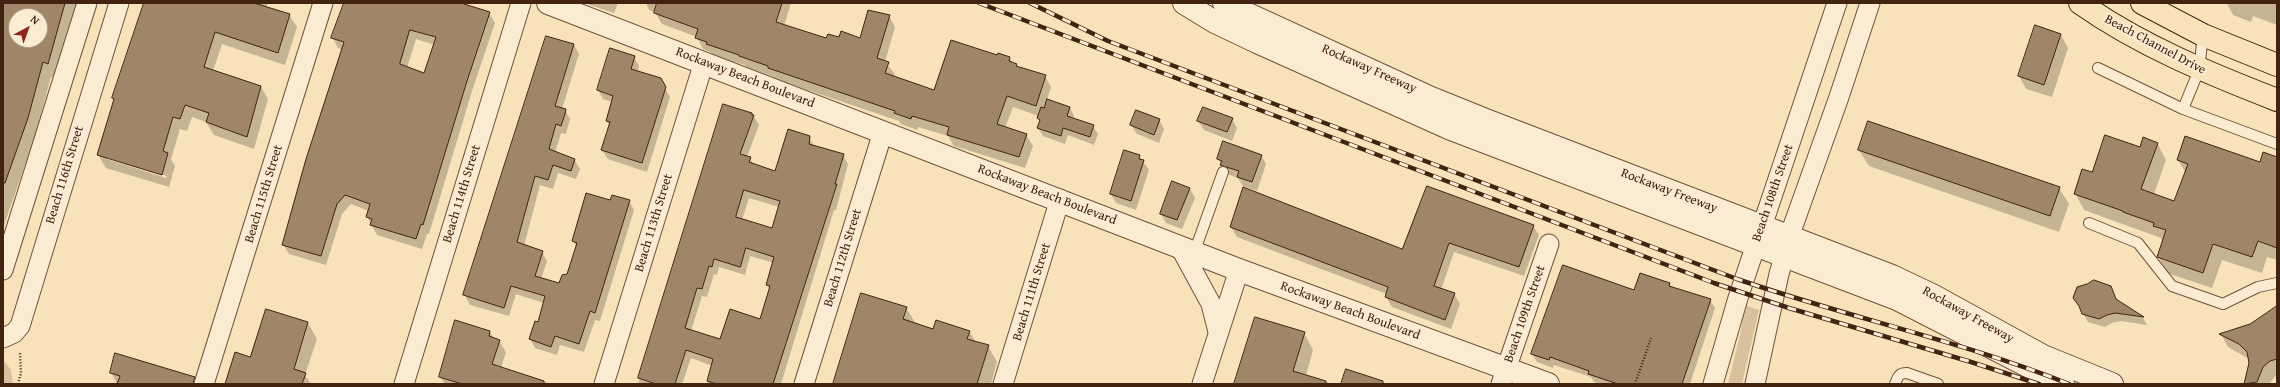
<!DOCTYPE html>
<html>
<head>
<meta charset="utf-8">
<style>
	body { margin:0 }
	#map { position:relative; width:2280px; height:387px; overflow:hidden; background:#f7e2b9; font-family:"Gentium Book Plus",serif }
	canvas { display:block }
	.frame { position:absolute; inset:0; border:4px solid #422211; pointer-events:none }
	.north { position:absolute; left:8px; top:8px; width:40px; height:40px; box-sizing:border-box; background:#faecd2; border:1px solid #b09b85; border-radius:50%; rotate:41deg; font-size:11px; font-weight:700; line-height:16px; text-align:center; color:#422211 }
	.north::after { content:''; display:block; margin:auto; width:14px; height:18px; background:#8f2418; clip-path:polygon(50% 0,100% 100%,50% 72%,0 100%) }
</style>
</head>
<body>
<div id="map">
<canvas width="2280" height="387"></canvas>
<div class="frame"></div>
<div class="north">N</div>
</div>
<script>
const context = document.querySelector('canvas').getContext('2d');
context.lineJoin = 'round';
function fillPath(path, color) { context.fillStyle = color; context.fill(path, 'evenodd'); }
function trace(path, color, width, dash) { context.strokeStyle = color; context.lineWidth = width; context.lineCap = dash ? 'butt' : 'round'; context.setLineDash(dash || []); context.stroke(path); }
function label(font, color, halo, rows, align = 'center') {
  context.font = font + ' "Gentium Book Plus",serif'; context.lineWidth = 4; context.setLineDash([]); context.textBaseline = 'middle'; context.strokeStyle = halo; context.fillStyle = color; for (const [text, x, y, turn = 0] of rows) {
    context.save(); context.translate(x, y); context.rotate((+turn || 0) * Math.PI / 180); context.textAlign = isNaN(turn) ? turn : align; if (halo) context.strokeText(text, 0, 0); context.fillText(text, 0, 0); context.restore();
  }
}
const green = new Path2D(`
	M1745,305L1759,310L1742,384H1728L1740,335Z
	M3,360L11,370L13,384H3Z`);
const shadow = new Path2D(`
	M3,3H78L56,78L51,77L36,133L3,228ZM16,16H40V40H16Z
	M144,3H268L266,8L289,15L297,27L285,65L222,44L213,71L261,87L268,99L254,149L214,135L206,122L192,117L187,131L180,129L171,159L175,166L169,187L106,168L98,155ZM107,157L167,176L166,178L107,159Z
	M345,3H465L464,5L489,13L495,23L472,91L429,234H427L422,249L377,235L367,217L369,211L351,204L342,214L326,265L289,254L283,244L343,50L338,48L333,38ZM416,39L435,45L425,74L407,68Z
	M584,3H618L614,13Z
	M646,3H791L784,26L827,40L861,39L889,16L895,27L885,62L895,74L894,77L935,91L998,56L1009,58L1018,67L1045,76L1051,87L1047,100L1070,108L1074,116L1073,119L1093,126L1098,134L1094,145L1068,135L1065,144L1043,136L1038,128L1040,122L1039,116L1013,107L1005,128L1026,135L1033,146L1025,168L954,146L948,136L918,127L917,130L901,124L899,121L775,79L774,77L746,67L745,65L713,56L711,52L703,49L697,37L662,24L655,12L649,10Z
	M2227,3H2277V25L2253,16L2251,22L2233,15Z
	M2061,35L2068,48L2052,97L2026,89L2019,76Z
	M547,37L574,45L579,54L562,109L565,110L570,119L569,123L566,134L561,133L555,153L574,159L580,169L576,179L558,173L553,189L540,185L524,246L542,252L547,261L541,279L560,284L568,275L577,248L573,241L611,201H629L634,210L600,321L595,320L584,352L560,345L557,355L535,348L530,339L538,323L544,303L516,294L509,316L470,305L465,295Z
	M634,57L639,66L638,72L660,79L670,97L647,172L608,159L602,150L610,126L607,121L612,102L603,99L598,90Z
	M724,105L752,113L759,125L747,157L750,158L754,165L775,173L809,137L814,146L843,155L848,164L836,210H834L781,384H707L712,366L691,358L682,384H638ZM749,198L779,207L772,229L742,220ZM750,256L774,263L767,285L770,290L760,320L720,340L691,331L702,296L707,297L714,274L717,275L719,267L745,275Z
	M1232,119L1237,128L1232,141L1204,130L1198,121Z
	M1159,120L1164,129L1159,143L1137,134L1131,125Z
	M2157,143L2166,160L2154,194L2175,202L2186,173L2178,160L2260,163L2277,158V260L2267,257L2262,273L2222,260L2212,288L2167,273L2158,256L2163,242L2161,238L2084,210L2075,193L2093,174L2140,148Z
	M1859,150L2059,188L2069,204L2059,232L1869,166Z
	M1261,155L1266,164L1257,191L1243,186L1238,178L1227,174L1218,159Z
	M1139,156L1149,170L1136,210L1116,203L1111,194Z
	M1173,182L1190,189L1195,198L1182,229L1166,223L1161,214Z
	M1533,226L1539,235L1524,276L1454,252L1441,290L1454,294L1460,304L1451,329L1392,307L1386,297L1387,294L1237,237L1231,227L1403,250Z
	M1669,284L1671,288L1710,300L1715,308L1690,384H1599L1594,382L1591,377L1554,365L1553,368L1537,362L1532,354L1635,292Z
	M2110,287L2117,301L2143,318L2147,325L2121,321L2112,323L2105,327L2088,322L2074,298Z
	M2277,307V374L2269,384H2245L2249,359L2228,347L2221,334L2257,321Z
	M906,308L916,324L934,330L969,331L976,342L988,346L997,362L991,384H835Z
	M266,310L308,323L317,339L305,375L311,384H226L251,358Z
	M490,332L494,339L499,341L506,352L501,368L551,384H445L440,377Z
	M1304,333L1313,350L1306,376L1333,384H1235Z
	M111,372L191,384H117Z`);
const building = new Path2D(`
	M3,3H65L48,64L43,62L28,118L5,183H3ZM16,16H40V40H16Z
	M144,3H254L290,14L278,53L215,32L204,67L261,86L247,137L206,122L209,113L185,105L180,119L173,117L163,151L168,153L162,175L97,155L114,99L112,98Z
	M344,3H461L490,12L467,81L423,225L421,224L416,239L370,225L372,219L366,217L370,204L345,195L337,204L321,256L282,245L306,159L344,42L331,38ZM410,30L436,37L424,73L400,64Z
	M657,3H782L776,22L826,38L828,34L839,37L841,31L860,38L868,10L890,15L877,58L889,62L885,73L934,90L951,40L997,55L998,53L1010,57L1009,61L1017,64L1016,66L1046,75L1036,106L1007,96L997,124L1027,134L1019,157L947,135L949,127L912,116L911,119L894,113L895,111L768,68V66L739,56V55L706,44L707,42L695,38L698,29L654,13Z
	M2035,25L2061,34L2044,85L2018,76Z
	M546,36L574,44L555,106L566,109L565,114L561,126L556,124L549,149L575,159L571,171L553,165L548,180L535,176L517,242L543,251L535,276L559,283L562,275L567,274L577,243L572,241L586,193L610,200L612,195L630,200L595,313L590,311L579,344L555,336L551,347L529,339L535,321L538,322L545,296L511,286L504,308L463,295Z
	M610,48L635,56L631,69L661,78L666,87L642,163L601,150L610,122L606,121L613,96L597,90Z
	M1047,99L1070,107L1067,116L1094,125L1090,137L1063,128L1061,136L1037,128L1040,120L1037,118L1041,107L1044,108Z
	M723,104L752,113V115H754L740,154L751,157L749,162L775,171L788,129L810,136L809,144L844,154L835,184H837L773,384H717L707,381L713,359L686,350L675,384H656L638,378ZM744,190L780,201L772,228L736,217ZM746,248L774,257L766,285L770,286L760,319L730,309L720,339L685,328L697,288L702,289L709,266L712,267L714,259L740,267Z
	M1203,107L1233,118L1227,132L1197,121Z
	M1136,110L1160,119L1154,135L1130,125Z
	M1868,121L2060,187L2050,216L1858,150Z
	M2105,135L2140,147L2143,137L2158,143L2141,189L2174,201L2188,164L2177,160L2185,136L2260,162L2263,152L2277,157V248L2258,241L2252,257L2213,244L2203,273L2157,257L2166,230L2153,226L2154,223L2123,212V211L2074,194L2082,169L2092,172Z
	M1223,141L1262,155L1252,182L1237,177L1239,171L1220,165L1222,161L1217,159Z
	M1124,150L1140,155L1139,159L1144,160L1131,201L1110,194Z
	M1172,181L1190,188L1177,220L1160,214Z
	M1427,186L1534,225L1519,267L1449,243L1434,286L1455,293L1445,320L1385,297L1388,287L1230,227L1243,187L1402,249Z
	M1563,265L1634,290L1640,273L1670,283L1669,286L1711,299L1682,384H1618L1588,374L1589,371L1550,357L1549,360L1531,354Z
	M2094,280L2111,286L2116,299L2144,317L2115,313L2107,315L2099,319L2082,314L2079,306L2073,298L2077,287L2087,284Z
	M861,293L907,307L903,319L933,329L936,320L970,331L967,339L989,345L977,384H833Z
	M2277,306V359L2270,361L2263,367L2257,382L2244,384L2249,363L2247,352L2239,344L2219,334L2250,324Z
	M266,309L308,322L294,369L306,373L302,384H225L235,352L250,357Z
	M1255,317L1305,332L1293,371L1326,381V384H1234Z
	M455,320L490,331L489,336L500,340L492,364L544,381V384H462L439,377Z
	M115,353L195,377L193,384H117L120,376L110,373Z
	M1346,369L1383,381V384H1341Z`);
const path = new Path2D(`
	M18,384L21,373L20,353
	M1635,384L1651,338`);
const service = new Path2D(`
	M2098,68L2183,109L2277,144
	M2183,109L2199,70L2203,35
	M2089,223L2138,243L2172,286L2223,304L2258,287L2277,283
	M1194,253L1223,172
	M1895,384C1898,377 1898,373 1907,373L1938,384`);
const minor = new Path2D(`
	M1180,247L1211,304L1218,332
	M3,270L87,3
	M3,338L14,333L20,326L119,3
	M204,384L323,3
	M404,384L521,3
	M604,384L704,62
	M804,384L883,132
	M1003,384L1060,199
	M1202,384L1239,270
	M1501,384L1549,244
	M1713,384L1738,298L1837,3
	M1755,384L1779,274L1793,226L1839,97L1870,3`);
const tertiary = new Path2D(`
	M548,3L1239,270L1548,384
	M1184,3L1215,22L1257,42L1451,129L1897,299L2063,384
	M1224,3L1431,98L1488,121L1892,276L1932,295L2043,356L2112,384`);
const primary = new Path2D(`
	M2080,3C2141,46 2208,73 2277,100
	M2142,3L2203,35L2277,65`);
const rail = new Path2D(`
	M979,3L1714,283L1789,308L1971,362L2039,384
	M1030,3L1108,41L1737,279C1847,317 1961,341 2069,384`);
const streetNames = [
	["Beach Channel Drive",2155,45,28],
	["Rockaway Freeway",1369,69,24],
	["Rockaway Beach Boulevard",745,78,21],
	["Beach 116th Street",65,175,-73],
	["Rockaway Freeway",1669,191,21],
	["Beach 108th Street",1773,193,-71],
	["Beach 115th Street",264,194,-73],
	["Beach 114th Street",462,194,-73],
	["Rockaway Beach Boulevard",1047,195,21],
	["Beach 113th Street",654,223,-73],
	["Beach 112th Street",843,258,-73],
	["Beach 111th Street",1032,292,-73],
	["Rockaway Beach Boulevard",1350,311,20],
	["Beach 109th Street",1525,314,-71],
	["Rockaway Freeway",1968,315,29]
];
fillPath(green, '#d8c19c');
fillPath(shadow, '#0003');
fillPath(building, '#a08668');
trace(building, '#422211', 1);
trace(service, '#6f523b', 12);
trace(minor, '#6f523b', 21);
trace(tertiary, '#6f523b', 24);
trace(primary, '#422211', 24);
trace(path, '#422211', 2.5, [1, 2]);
trace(service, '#faecd2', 10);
trace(minor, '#faecd2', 19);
trace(tertiary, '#faecd2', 22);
trace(primary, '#f7e2b9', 22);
trace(rail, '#422211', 4.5);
trace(rail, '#faecd2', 3, [9]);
label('13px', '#422211', '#faecd2', streetNames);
</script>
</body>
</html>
